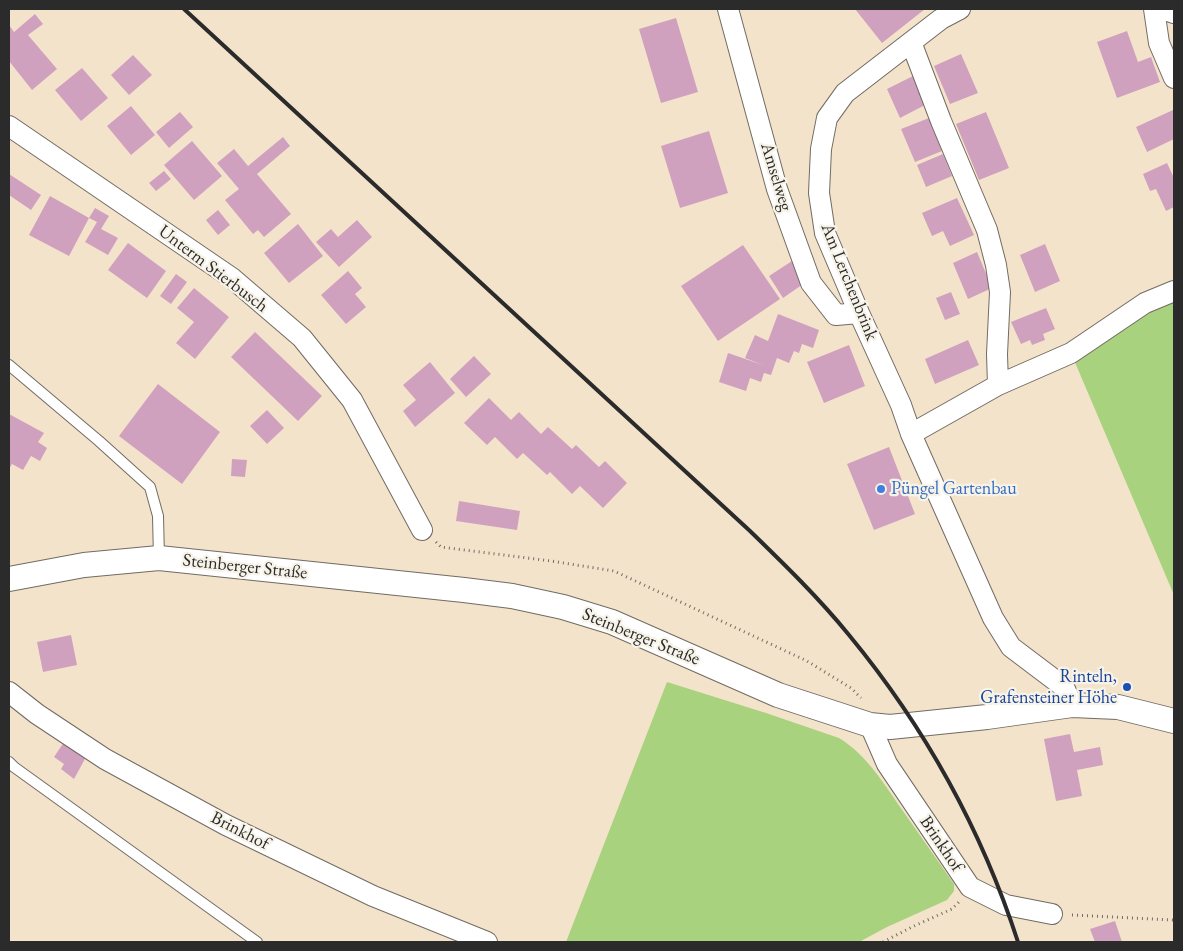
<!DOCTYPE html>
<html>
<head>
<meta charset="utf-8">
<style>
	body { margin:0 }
	#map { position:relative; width:1183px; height:951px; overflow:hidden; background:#f4e3cb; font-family:"EB Garamond",serif }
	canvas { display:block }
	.frame { position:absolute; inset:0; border:10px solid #2b2b2b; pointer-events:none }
</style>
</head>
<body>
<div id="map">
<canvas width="1183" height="951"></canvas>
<div class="frame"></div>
</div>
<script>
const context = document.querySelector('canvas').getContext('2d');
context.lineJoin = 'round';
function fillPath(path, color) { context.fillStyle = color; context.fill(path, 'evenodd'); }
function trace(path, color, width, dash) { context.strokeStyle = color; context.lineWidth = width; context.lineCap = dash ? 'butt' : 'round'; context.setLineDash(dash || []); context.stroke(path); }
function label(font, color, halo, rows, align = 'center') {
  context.font = font + ' "EB Garamond",serif'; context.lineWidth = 4.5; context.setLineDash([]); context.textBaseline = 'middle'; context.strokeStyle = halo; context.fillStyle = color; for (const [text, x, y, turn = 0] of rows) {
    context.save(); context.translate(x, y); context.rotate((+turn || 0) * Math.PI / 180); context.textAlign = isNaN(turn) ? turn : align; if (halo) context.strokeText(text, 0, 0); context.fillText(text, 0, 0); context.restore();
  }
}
const green = new Path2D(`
	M1174,292V595L1071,353Z
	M667,682L766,713L839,738C867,755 884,784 903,811C920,835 937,860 954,884V891L947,900L887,927L859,942H566Z`);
const building = new Path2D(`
	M855,9H925L882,43Z
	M35,14L43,24L28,35L57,69L32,90L9,61V25L14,32Z
	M676,18L698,92L661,103L639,29Z
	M1127,31L1138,62L1151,57L1160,82L1117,98L1097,42Z
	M961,54L978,93L950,104L934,66Z
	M133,55L152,75L129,95L111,75Z
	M82,68L108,98L81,121L55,90Z
	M913,76L925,105L900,118L887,89Z
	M131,106L155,135L131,155L107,126Z
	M1173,110L1174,139L1147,152L1136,127Z
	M180,112L193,127L169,148L156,132Z
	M986,112L1009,168L979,180L956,124Z
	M929,118L942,151L915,162L901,129Z
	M709,131L728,193L680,208L661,146Z
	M283,137L290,146L257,174L291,214L264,237L258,230L253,234L225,200L239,189L217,163L234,149L248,166Z
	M192,141L222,176L194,200L164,165Z
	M943,154L952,176L926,187L917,165Z
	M1167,163L1174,178V207L1166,211L1156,189L1150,191L1143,174Z
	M164,171L171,179L156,191L149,183Z
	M9,174L41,195L31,210L9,195Z
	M50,196L89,218L95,208L109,216L101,229L118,238L108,255L85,242L97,222L89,218L69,256L29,235Z
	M957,198L974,235L950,246L943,231L932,236L922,213Z
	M218,210L230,225L218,235L206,220Z
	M357,220L372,237L339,267L316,242L331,229L338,237Z
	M298,224L323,256L289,283L264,253Z
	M128,243L166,271L147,298L108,270Z
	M1045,244L1060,281L1035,292L1020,255Z
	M743,245L780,299L718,341L681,286Z
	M977,252L992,288L968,299L953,263Z
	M792,261L806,282L783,298L769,276Z
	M348,271L362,288L355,294L366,307L346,324L321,295Z
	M176,274L187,282L171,304L160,296Z
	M194,288L229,317L195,359L176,343L194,322L177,308Z
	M951,292L960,314L945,320L936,298Z
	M1046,308L1055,329L1043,334L1045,340L1032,345L1030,340L1021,344L1011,322Z
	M778,314L819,330L813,348L802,344L799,353L794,351L789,363L777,358L771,375L764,373L761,382L750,378L746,391L719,382L728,353L763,365L745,358L755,335L768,341Z
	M255,332L322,396L298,421L231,357Z
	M968,340L979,365L935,384L925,359Z
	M849,345L865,386L824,403L807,362Z
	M474,356L491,374L466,397L450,379Z
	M430,362L455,393L415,427L403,411L416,400L403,385Z
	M158,384L220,432L182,484L119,436Z
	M489,398L511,420L519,412L541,434L548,427L572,449L576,445L599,467L605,461L627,483L603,508L580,486L572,494L550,472L547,475L523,453L517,459L495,437L487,445L464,423Z
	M267,410L284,428L267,444L250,426Z
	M9,414L44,433L38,442L47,448L40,461L31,456L23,470L12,464L9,469Z
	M889,447L915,514L874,530L847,464Z
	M232,459L247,460L245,477L231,476Z
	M459,501L520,511L517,530L456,521Z
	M71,635L77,665L43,672L37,642Z
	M1070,734L1074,752L1100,747L1103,765L1077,770L1082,796L1056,801L1044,739Z
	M64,742L86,757L74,779L61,769L64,764L54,757Z
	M1115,921L1122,942H1095L1090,929Z`);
const path = new Path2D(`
	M436,542L441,547L551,561L614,571L807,661L851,688L861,698
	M1072,915L1174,920
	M883,942L914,926L952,909L959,902`);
const service = new Path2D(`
	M9,365L99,441L150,487L158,516L159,558
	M9,762L14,767L257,942`);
const minor = new Path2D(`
	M728,9L777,189L811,283L836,315L859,313
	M960,9L941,19L845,93L827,118L821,149L819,193L825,233L859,313L901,405L911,434L993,618L1011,647L1064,687L1072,705
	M1154,9L1159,43L1174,78
	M1162,9L1174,13
	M911,42L941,121L987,230L996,265L1000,292L997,354L998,385
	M9,126L232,278L302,338L352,400L422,530
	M911,434L998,385L1071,353L1145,303L1174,291
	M9,692L37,714L105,759L226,825L373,896L487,942
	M870,725L887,764L970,887L1006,905L1052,914`);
const tertiary = new Path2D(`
	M9,579L84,565L159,558L464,590L512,596L563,607L612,622L778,695L870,725L890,727L987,717L1072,705L1118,707L1174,721`);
const rail = new Path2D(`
	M184,9L750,531C784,564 819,598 849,635C924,726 982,831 1018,942`);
const markers = [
	[881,489,5,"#3f7fe0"],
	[1127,687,5,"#1a4fb4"]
];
const streetNames = [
	["Amselweg",776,177,73],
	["Unterm Stierbusch",213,269,37],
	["Am Lerchenbrink",849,282,68],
	["Steinberger Straße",245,567,6],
	["Steinberger Straße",641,637,22],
	["Brinkhof",240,831,27],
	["Brinkhof",941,844,56]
];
const shopNames = [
	["Püngel Gartenbau",891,489]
];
const transitNames = [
	["Rinteln,",1117,677],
	["Grafensteiner Höhe",1117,698]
];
fillPath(green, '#a8d27e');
fillPath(building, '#d0a1be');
trace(service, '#716b63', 12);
trace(minor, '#716b63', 22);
trace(tertiary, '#716b63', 26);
trace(path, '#716b63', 3, [1, 4]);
trace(service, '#fff', 10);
trace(minor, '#fff', 20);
trace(tertiary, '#fff', 24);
trace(rail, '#2b2b2b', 4);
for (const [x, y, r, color] of markers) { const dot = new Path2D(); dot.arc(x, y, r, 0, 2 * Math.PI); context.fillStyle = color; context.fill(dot); trace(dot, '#f7f3e8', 2); }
label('18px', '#2b2b2b', '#f7f3e8', streetNames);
label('18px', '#366cbe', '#f7f3e8', shopNames, 'left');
label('18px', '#164399', '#f7f3e8', transitNames, 'right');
</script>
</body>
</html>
